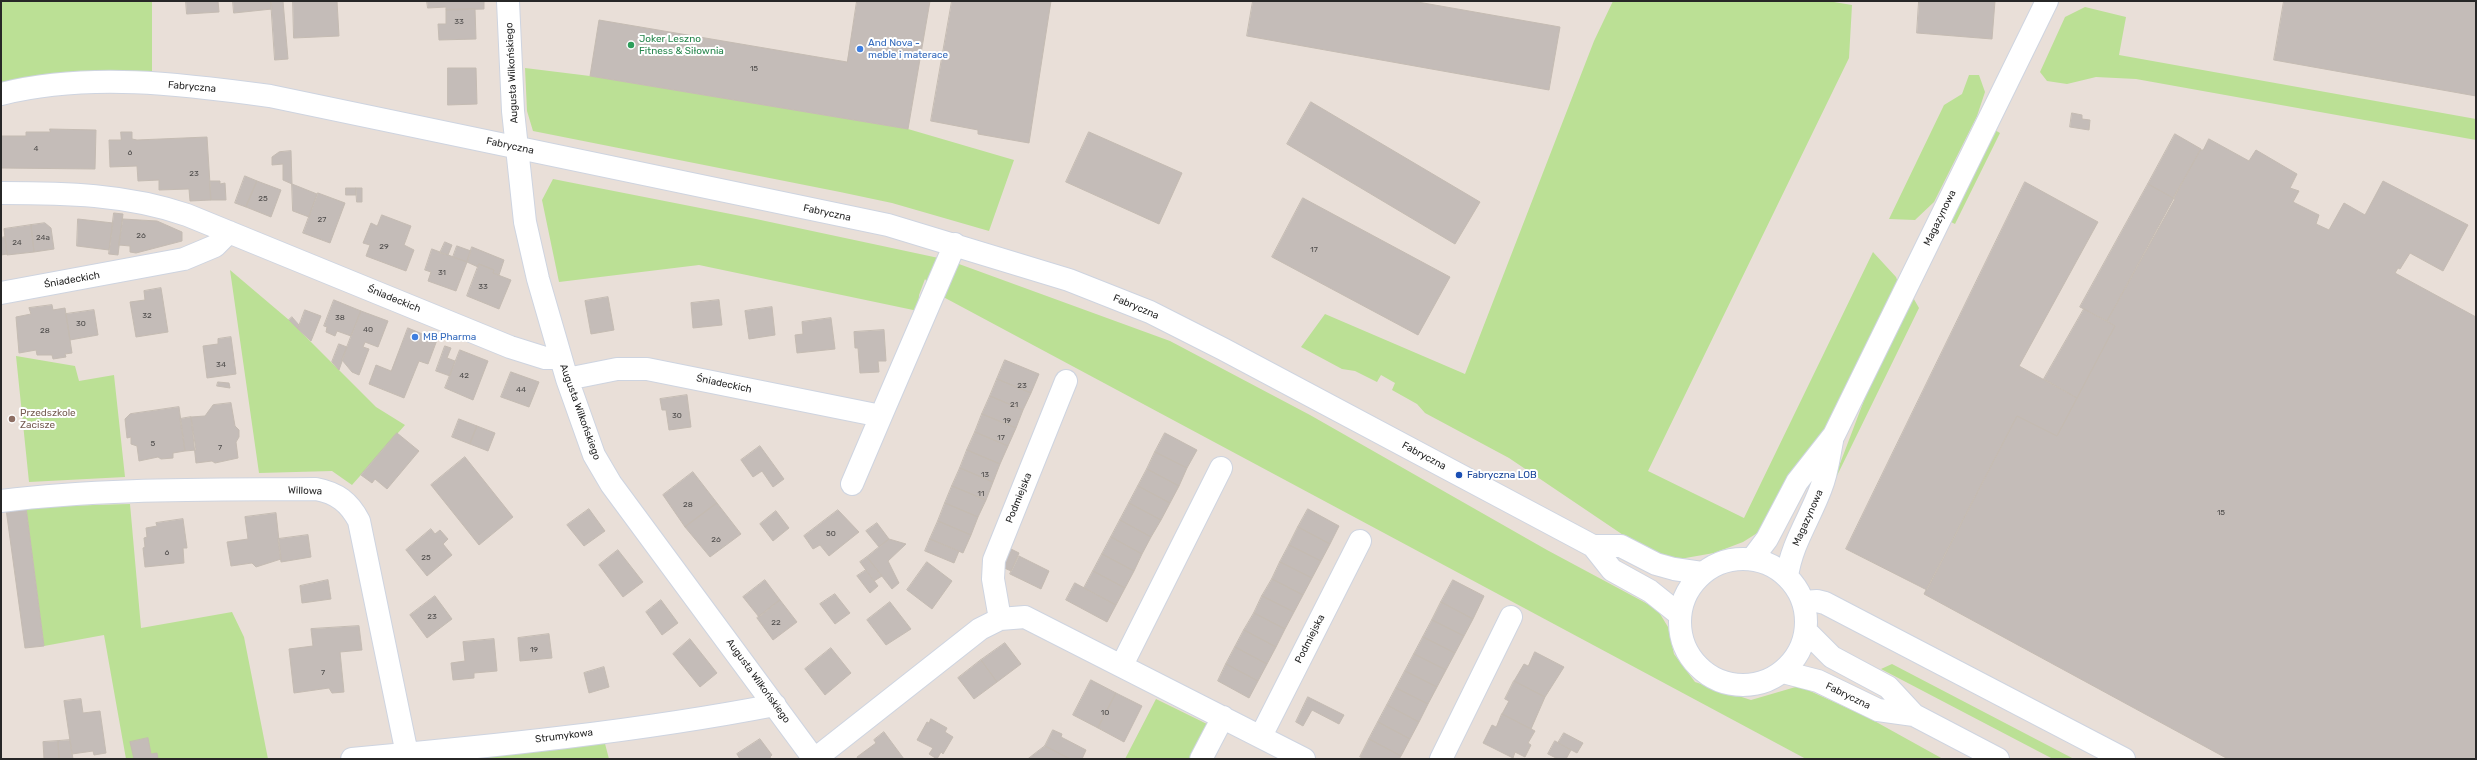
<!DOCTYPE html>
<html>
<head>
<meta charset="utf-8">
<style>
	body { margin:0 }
	#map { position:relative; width:2477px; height:760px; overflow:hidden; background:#e9dfd8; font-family:Rubik,sans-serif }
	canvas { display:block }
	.frame { position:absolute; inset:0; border:2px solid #272727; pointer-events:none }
</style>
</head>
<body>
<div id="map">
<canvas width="2477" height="760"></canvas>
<div class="frame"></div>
</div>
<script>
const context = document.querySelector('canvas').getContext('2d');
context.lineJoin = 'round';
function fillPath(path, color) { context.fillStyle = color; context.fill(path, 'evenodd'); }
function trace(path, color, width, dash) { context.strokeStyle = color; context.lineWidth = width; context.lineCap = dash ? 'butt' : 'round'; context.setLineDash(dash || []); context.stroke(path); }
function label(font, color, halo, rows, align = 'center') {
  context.font = font + ' Rubik,sans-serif'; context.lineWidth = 4; context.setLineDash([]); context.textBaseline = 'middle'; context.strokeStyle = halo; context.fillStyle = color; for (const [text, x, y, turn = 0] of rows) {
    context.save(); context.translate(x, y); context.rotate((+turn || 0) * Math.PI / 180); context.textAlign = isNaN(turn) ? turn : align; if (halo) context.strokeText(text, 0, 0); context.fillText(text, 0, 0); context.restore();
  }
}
const green = new Path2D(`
	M1,1H152V83L1,94Z
	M1613,1H1828L1852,5L1849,58L1648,471L1744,518L1873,252L1896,277L1903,295L1834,435L1762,530L1743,542L1714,553L1674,560L1635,543L1509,458L1425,413L1417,404L1392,390L1395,383L1381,375L1377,382L1355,371L1342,369L1301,347L1325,314L1465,374L1594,41Z
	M2085,7L2126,17L2119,55L2476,119V140L2136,79L2096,77L2067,84L2047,81L2040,72L2065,17Z
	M525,68L590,76L908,129L1014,160L989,231L892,203L840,192L533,131L527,111Z
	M1969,75H1979L1985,92L1977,116L1934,202L1915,220L1889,219L1944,105L1962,94Z
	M1993,129L2000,133L1955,224L1949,221Z
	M553,179L756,219L948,260L1170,341L1310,415L1547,550L1657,609L1668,627L1674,654L1695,682L1751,700L1799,686L1869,718L1943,759H1806L934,292L925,279L919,295L918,311L699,265L559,282L542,200Z
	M230,270L289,320L376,407L405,425L352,485L332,471L259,473Z
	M1907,287L1919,308L1830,490Z
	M16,356L75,366L79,381L114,375L125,477L29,482Z
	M130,504L141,628L232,612L244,637L268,759H126L104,635L44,646L26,507Z
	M1892,664L2074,759H2053L1881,669Z
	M1156,699L1207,724L1190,759H1125Z
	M602,732L609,759H352Z`);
const building = new Path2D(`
	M186,1H218L219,12L187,14Z
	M233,1H271L272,9L234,13Z
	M271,1H283L288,59L275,60Z
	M293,1H337L339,36L294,38Z
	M427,1H484V9L446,10V7L428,8Z
	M857,1H930L908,129L590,76L599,20L847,62Z
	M952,1H1051L1029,143L978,134V130L931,121Z
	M1253,1H1412L1560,27L1549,90L1247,36Z
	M1919,1H1995L1992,39L1917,33Z
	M2284,1H2476V96L2274,60Z
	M475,9L476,39L439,40L438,24H446V10Z
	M448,68H476L477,104L448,105Z
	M1311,102L1480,202L1455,244L1287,144Z
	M2072,113L2082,115V119L2090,120L2089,130L2070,127Z
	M50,129L96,130L95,169L1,168V136H26V132H50Z
	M121,132H132V139L137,140L207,137L211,200L190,201L189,189L159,190V180L138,181L137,166L110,167L109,140H121Z
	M1089,132L1182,173L1159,224L1066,182Z
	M2175,134L2201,149L2173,198L2148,184Z
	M2209,139L2249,161L2256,150L2297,174L2290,188L2299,191L2293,202L2319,215L2316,224L2329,230L2344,203L2365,215L2383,181L2468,225L2443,271L2410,253L2400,269L2398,268L2395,273L2476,317V759H2228L1924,594L2017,416L2057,436L2115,326L2107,321L2200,150H2203Z
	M291,151L292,184L283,180V164L272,165V157L279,152Z
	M245,176L257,181L246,207L235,203Z
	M210,181H220V184L225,183L226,200H211Z
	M257,181L281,190L271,217L246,207Z
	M2025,182L2098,222L2019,366L2077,398L2057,436L2017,416L1927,590L1846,549Z
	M292,184L317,194L309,217L293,211Z
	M2148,184L2175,199L2107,321L2080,307Z
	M346,188H356V195H346Z
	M356,188H362V202H357Z
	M318,193L345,203L330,243L303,233Z
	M1303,198L1450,277L1418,335L1272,257Z
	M114,213L123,214L118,255L109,254Z
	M382,215L411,226L404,245L414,250L406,271L366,256L370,245L363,243L371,223L377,226Z
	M78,219L113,223L109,250L77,246Z
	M123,219L157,221L182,232V241L136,253L130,252V246L119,245Z
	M45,223L51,228L54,249L34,252L31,225Z
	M31,225L34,252L7,255L4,229Z
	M5,237L7,254L1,255V238Z
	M445,242L452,245L448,255L440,253Z
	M457,246L471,251L467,262L453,257Z
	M472,247L504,260L499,275L493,273L494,270L479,264L478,267L467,262Z
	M432,249L467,262L456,291L428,281L431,272L425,270Z
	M479,264L494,270L493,273L511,280L499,309L467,296Z
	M161,288L168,332L136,337L130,302L145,300L144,291Z
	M608,297L614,330L591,334L585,301Z
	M334,300L361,311L351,336L337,331L335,336L326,332L327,327L324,326Z
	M719,300L722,325L693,328L691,303Z
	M52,305L53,310L65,308L72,353L65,354L66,357L53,359L52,355H37L36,350L19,353L16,317L31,314L29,308Z
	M772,307L775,335L749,339L745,311Z
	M2084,309L2115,326L2077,398L2044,379Z
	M94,310L98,335L70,340L66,314Z
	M305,310L321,316L311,341L298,329Z
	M361,311L388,321L378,347L365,342L363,347L369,349L359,375L352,372L342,360Z
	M292,317L299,325L298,329L289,320Z
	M831,318L835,349L797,353L795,335L803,334L802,322Z
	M408,328L437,340L428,364L419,361L404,398L369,384L376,365L391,371Z
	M884,330L886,361H878L879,372L860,373L858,348H855L854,332Z
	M231,337L236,374L207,378L203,346L218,344V339Z
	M339,344L347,347L339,370L332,362Z
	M445,346L451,348L447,358L455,361L450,376L436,371Z
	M460,350L488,361L473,400L445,388Z
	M1005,360L1039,374L1031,393L997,379Z
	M511,372L539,382L529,407L501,397Z
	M997,379L1031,393L1023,410L990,396Z
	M218,382L229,383L230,388L217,386Z
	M687,395L691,427L669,430L666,410H662L660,399Z
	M990,396L1023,410L1016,428L982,414Z
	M231,403L235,426L239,430V437L236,442L238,458L215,463L212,461L196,463L191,417L205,416L213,405Z
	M179,407L185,451L173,453V458L161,459L158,457L139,461L137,446L131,444V437L127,438L125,419L130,414Z
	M982,414L1016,428L1008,446L975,432Z
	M191,417L196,450L185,451L180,419Z
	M459,419L477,426L470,444L452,437Z
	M477,426L495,433L488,451L470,444Z
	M975,432L1008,446L1000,464L967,450Z
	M397,433L419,451L387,489L375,479L372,483L361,475Z
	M1165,433L1197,450L1187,468L1155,452Z
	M760,446L784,479L773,487L762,471L753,477L741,460Z
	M967,450L1000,464L993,482L960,468Z
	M1155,452L1187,468L1179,486L1147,469Z
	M465,457L513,517L479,545L431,485Z
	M960,468L993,482L986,500L952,486Z
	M1147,469L1179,486L1170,503L1138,486Z
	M693,472L717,503L685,527L663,495Z
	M952,486L986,500L978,517L945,503Z
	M1138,486L1170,503L1161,520L1129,503Z
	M717,503L741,534L710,557L685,527Z
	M945,503L978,517L971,535L938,521Z
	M1129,503L1161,520L1151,537L1120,520Z
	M26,507L44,646L25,648L6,509Z
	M589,509L605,531L584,546L567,525Z
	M1308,509L1339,526L1330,544L1298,527Z
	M838,510L859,532L829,556L820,545L813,549L804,536Z
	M776,511L789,528L773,541L760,524Z
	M276,513L281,559L256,567L252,563L231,566L227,542L248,539L245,517Z
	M183,519L187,548H183L184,563L145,567L143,548L145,547L144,538L147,537L146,528L157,526L156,523Z
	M1120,520L1151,537L1142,554L1111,537Z
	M938,521L971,535L963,553L930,539Z
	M877,523L889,539L879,547L866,531Z
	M1298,527L1330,544L1321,561L1289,545Z
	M431,529L435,534L440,530L448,539L443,544L452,555L427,576L406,550Z
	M308,535L311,557L281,562L278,539Z
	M1111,537L1142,554L1134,571L1102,554Z
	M889,539L906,544L888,561L899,583L892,589L867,557Z
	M930,539L959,551L954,563L925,551Z
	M1289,545L1321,561L1312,578L1280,562Z
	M1007,547L1019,553L1011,571L1000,566Z
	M618,550L643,582L623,597L599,565Z
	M1102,554L1134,571L1125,588L1093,571Z
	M1019,556L1049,571L1041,589L1010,574Z
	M867,557L882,576L874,581L860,562Z
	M927,562L952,581L932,609L907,590Z
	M1280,562L1312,578L1303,595L1272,579Z
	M866,570L878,586L870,593L857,576Z
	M1093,571L1125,588L1116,605L1084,588Z
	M1272,579L1303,595L1294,612L1262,596Z
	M328,580L331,599L302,603L300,586Z
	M765,580L780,600L759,617L743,597Z
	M1453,580L1484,596L1473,619L1441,602Z
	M1075,583L1116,605L1107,622L1066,600Z
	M835,594L850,613L835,624L820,604Z
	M435,596L452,619L427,638L410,615Z
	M1262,596L1294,612L1285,629L1254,613Z
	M661,600L678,623L662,635L646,612Z
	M780,600L797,622L773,640L757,618Z
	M890,602L911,629L886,645L867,620Z
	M1441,602L1473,619L1464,636L1432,620Z
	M1254,613L1285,629L1276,647L1244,630Z
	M1432,620L1464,636L1455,653L1423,637Z
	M359,626L362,650L340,652L344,692L332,693L329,688L294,693L289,649L313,646L311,629Z
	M1244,630L1276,647L1267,664L1235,647Z
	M549,634L552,658L520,661L518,638Z
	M1423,637L1455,653L1446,670L1414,654Z
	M494,639L497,671L474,673V678L453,680L451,663L465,661L463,642Z
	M690,639L717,673L700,687L673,654Z
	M1005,643L1021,664L997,682L981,660Z
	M1235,647L1267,664L1258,681L1226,664Z
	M831,648L851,673L825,695L805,669Z
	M1535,652L1564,667L1545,697L1514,681L1524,664L1528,666Z
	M1414,654L1446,670L1437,687L1405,671Z
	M981,660L997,682L974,699L958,678Z
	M1226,664L1258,681L1249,698L1218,681Z
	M604,667L609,687L589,693L584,673Z
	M1405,671L1437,687L1428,704L1396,688Z
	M1091,680L1116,693L1098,728L1073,715Z
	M1514,681L1545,697L1531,729L1502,714L1509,701L1505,699Z
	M1396,688L1428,704L1419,722L1387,705Z
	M1116,693L1142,706L1124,742L1098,728Z
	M1308,697L1344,715L1339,724L1312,710L1303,726L1296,722Z
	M81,699L83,713L100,711L106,753L94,755L93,751L72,754L64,701Z
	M1387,705L1419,722L1410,739L1378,722Z
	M1502,714L1535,731L1528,743L1531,745L1525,757L1515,752L1513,758L1483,743L1492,725L1496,727Z
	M931,719L947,728L945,732L953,737L943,754L941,752L937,759L929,754L933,748L917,740L927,722L929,723Z
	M1378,722L1410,739L1401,756L1369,739Z
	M1053,730L1062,734L1061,737L1086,750L1082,759H1070L1045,746Z
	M884,732L904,759H858L857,757L876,743L874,740Z
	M1564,733L1583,743L1577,753L1558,743Z
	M148,738L151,754L157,753L158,759H134L130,742Z
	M760,739L772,755L770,757L771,759H740L737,754Z
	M1369,739L1401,756L1399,759H1365L1360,757Z
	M70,740L73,759H59L58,741Z
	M58,741L59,759H44L43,742Z
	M1555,741L1571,750L1566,759H1558L1548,754Z
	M1045,746L1070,759H1028Z`);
const minor = new Path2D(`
	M508,1L513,111L525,222L538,279L567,379L594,455L611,484L814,759
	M1,94C88,72 182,84 270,96L888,225L1069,280L1150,312L1223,349L1593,546L1612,570L1650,591L1680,615
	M1,193C65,193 126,194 187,215L510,347L545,358H560
	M1,293L184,259L215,246L229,232
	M567,379L617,369H647L881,416L955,244
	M852,484L881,416
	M1,501C105,488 211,490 316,489C337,493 349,502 359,521L407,754
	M1593,546H1621L1656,564L1674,569L1702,573
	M1680 622a63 63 0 1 1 126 0a63 63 0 1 1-126 0Z
	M1752,559L1767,539L1797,482L1834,435L2047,1
	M1787,577C1791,545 1810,518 1821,488C1827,474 1829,456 1832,441
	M1803,602L1817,601L1825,603L2124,759
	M1000,619L993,579L994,560L1066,381
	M1806,631L1832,657L1888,687L1914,715L1998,759
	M1122,665L1221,468
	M1783,672L1818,681L1878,710L1914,715
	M1261,736L1360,541
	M352,759C493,746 636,732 775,705
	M815,759L980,629L1000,619L1025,617L1304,759
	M1201,759L1223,717
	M1441,759L1511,617`);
const markers = [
	[631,45,4,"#2e9e5b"],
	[860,49,4,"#3f7fe0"],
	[415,337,4,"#3f7fe0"],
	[12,419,4,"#8d6e63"],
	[1459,475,4,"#1a4fb4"]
];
const numberNames = [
	["33",459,22],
	["15",754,69],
	["4",36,149],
	["6",130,153],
	["23",194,174],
	["25",263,199],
	["27",322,220],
	["26",141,236],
	["24a",43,238],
	["24",17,243],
	["29",384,247],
	["17",1314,250],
	["31",442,273],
	["33",483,287],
	["32",147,316],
	["38",340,318],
	["30",81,324],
	["40",368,330],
	["28",45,331],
	["34",221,365],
	["42",464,376],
	["23",1022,386],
	["44",521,390],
	["21",1014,405],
	["30",677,416],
	["19",1007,421],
	["17",1001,438],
	["5",153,444],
	["7",220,448],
	["13",985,475],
	["11",981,494],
	["28",688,505],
	["15",2221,513],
	["50",831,534],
	["26",716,540],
	["6",167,553],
	["25",426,558],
	["23",432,617],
	["22",776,623],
	["19",534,650],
	["7",323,673],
	["10",1105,713]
];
const leisureNames = [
	["Joker Leszno",639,39],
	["Fitness & Siłownia",639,51]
];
const shopNames = [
	["And Nova -",868,43],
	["meble i materace",868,55],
	["MB Pharma",423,337]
];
const streetNames = [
	["Augusta Wilkońskiego",512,73,-93],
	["Fabryczna",192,87,5],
	["Fabryczna",510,146,12],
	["Fabryczna",827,213,12],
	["Magazynowa",1940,218,-64],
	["Śniadeckich",72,280,-10],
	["Śniadeckich",394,299,22],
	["Fabryczna",1136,307,23],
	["Śniadeckich",724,384,12],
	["Augusta Wilkońskiego",580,412,70],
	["Fabryczna",1424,456,28],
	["Willowa",305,491,2],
	["Podmiejska",1019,498,-68],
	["Magazynowa",1808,518,-66],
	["Podmiejska",1310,639,-63],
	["Augusta Wilkońskiego",758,681,54],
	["Fabryczna",1848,696,26],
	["Strumykowa",564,736,-7]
];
const educationNames = [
	["Przedszkole",20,413],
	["Zacisze",20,425]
];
const transitNames = [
	["Fabryczna LOB",1467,475]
];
fillPath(green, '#bbe095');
fillPath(building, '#c4bcb8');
trace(building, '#c4bbb2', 1);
trace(minor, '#ced4e0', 24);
trace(minor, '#fff', 22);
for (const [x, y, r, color] of markers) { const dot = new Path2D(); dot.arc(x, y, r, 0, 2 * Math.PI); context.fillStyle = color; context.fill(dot); trace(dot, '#fff', 1.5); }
label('8px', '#4e4c4b', null, numberNames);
label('10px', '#27864d', '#fff', leisureNames, 'left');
label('10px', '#366cbe', '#fff', shopNames, 'left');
label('10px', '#272727', '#fff', streetNames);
label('10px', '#785e54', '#fff', educationNames, 'left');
label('10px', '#164399', '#fff', transitNames, 'left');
</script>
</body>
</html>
